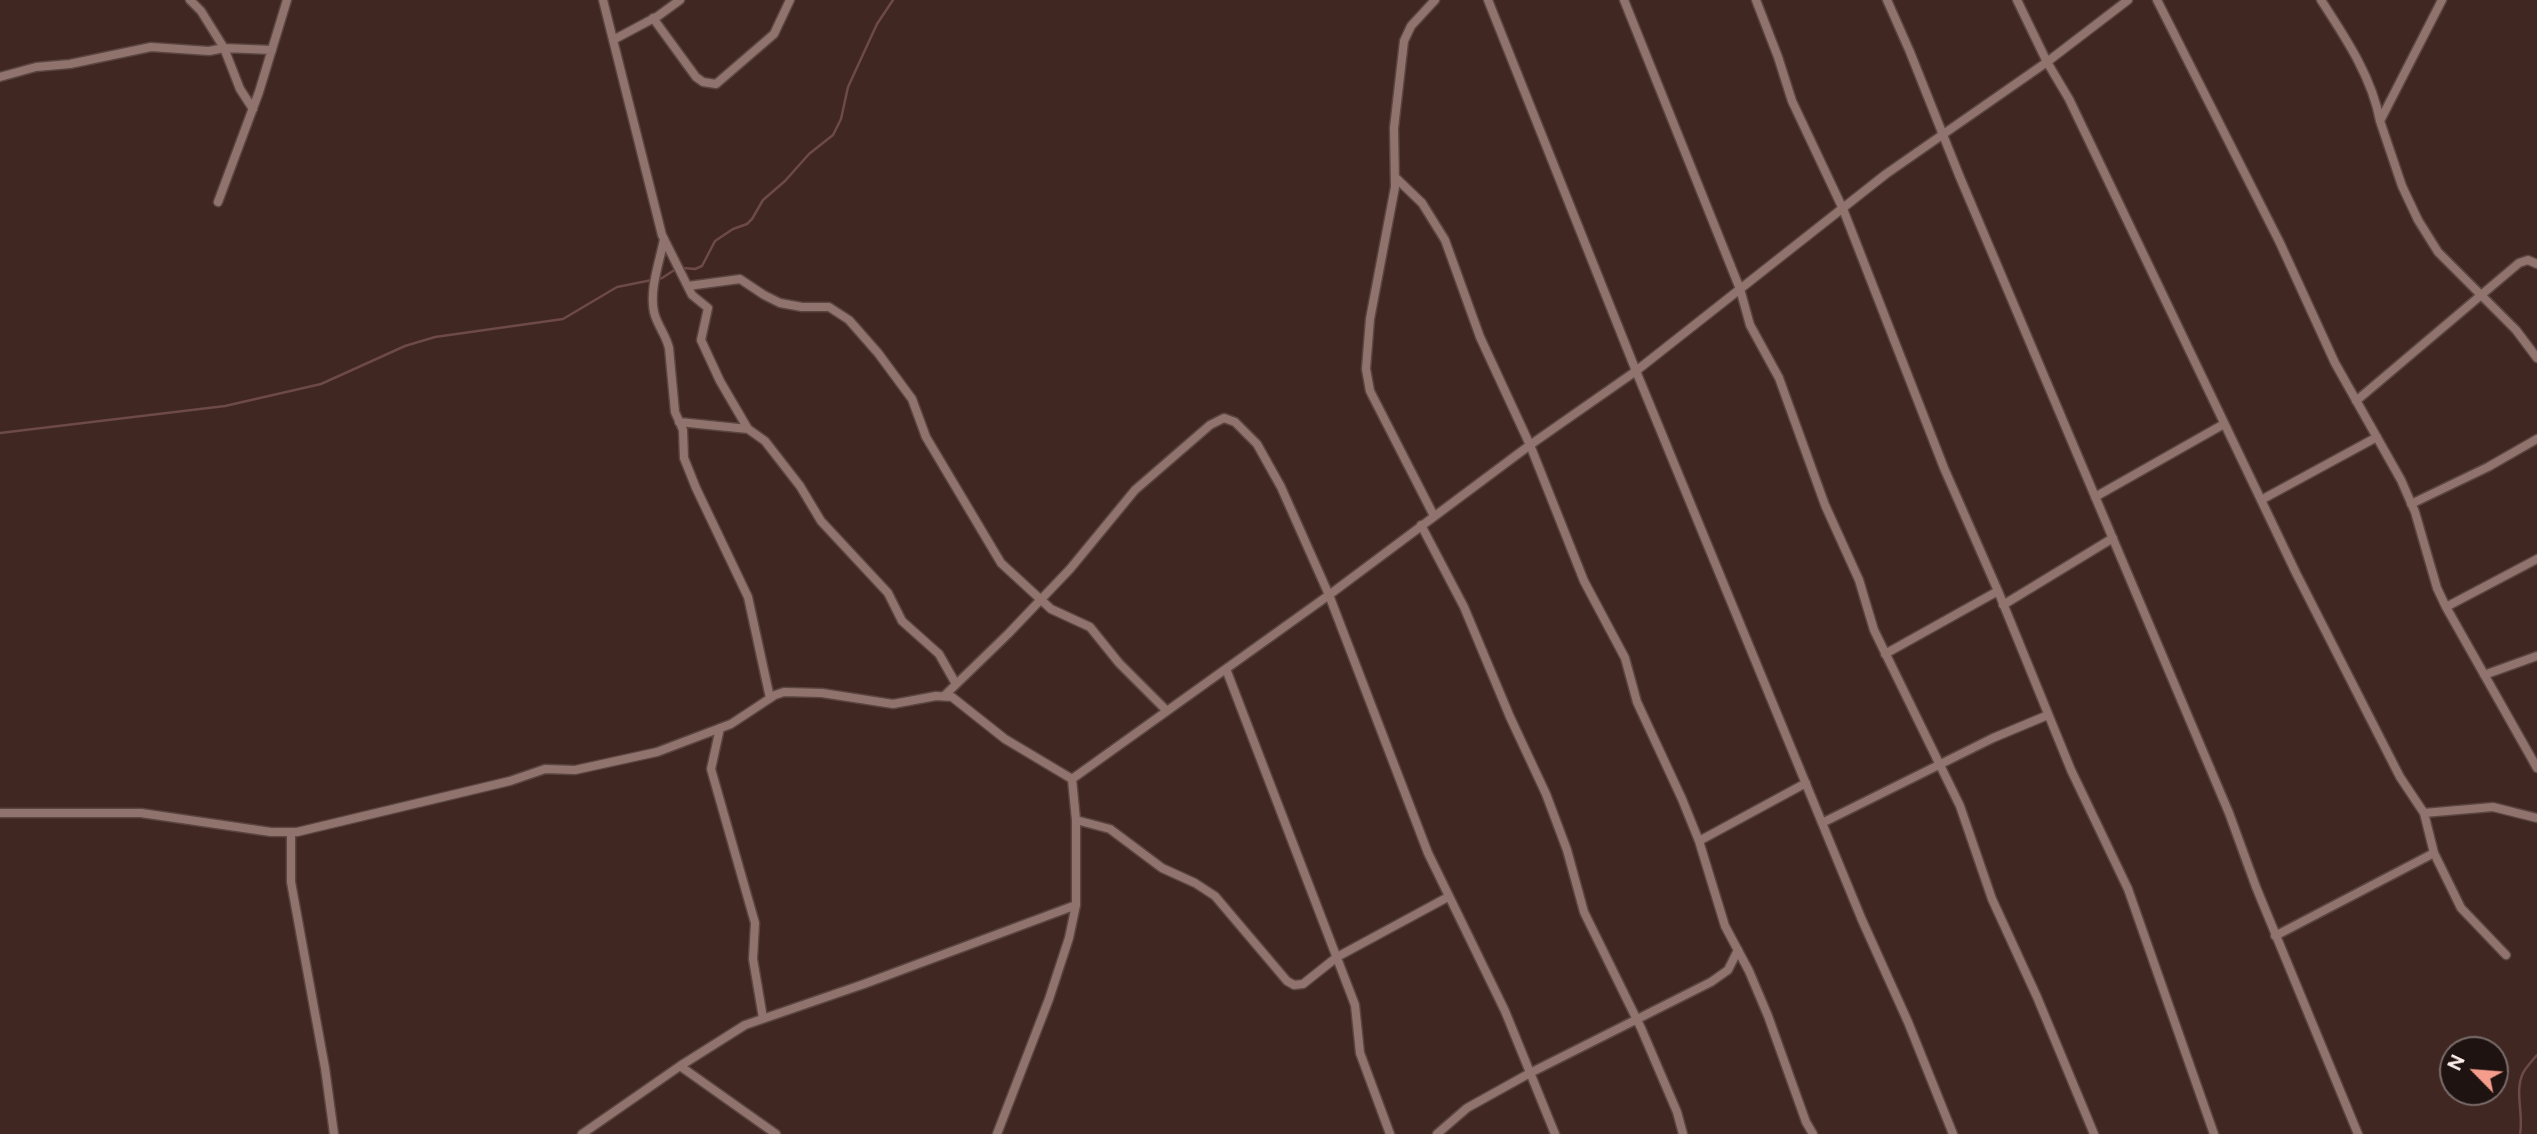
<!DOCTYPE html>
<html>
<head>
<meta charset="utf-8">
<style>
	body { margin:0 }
	#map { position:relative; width:2537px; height:1134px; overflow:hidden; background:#402722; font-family:Figtree,sans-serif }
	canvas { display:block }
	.north { position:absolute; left:2439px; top:1036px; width:70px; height:70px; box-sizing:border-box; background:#1f1311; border:2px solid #786b69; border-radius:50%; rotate:295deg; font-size:19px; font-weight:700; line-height:28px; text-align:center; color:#fef0ed }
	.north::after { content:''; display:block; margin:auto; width:24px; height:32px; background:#f49d8c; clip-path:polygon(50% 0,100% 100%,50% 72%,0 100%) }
</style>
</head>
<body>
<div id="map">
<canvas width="2537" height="1134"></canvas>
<div class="north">N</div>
</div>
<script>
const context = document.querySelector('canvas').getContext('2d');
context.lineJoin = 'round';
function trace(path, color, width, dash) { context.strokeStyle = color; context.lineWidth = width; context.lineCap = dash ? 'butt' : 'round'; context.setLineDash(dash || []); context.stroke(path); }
const stream = new Path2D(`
	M683,268L695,269L702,266L715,241L733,229L747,224L752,219L763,200L785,181L809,154L833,135L841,119L848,87L877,24L893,0
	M0,433L225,406L321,384L405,346L435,337L563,319L617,287L662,278L676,269
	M2520,1134C2524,1114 2514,1092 2523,1073C2526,1067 2533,1060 2537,1055`);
const street = new Path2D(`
	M190,0L201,11L224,48L272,50
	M603,0L662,235L692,295L708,308L701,340L720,381L748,429
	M1488,0L1636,371L1862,920L1908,1022L1953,1134
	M1624,0L1740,289L1750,325L1779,378L1825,505L1859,580L1874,630L1960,806L1992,899L2037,997L2094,1134
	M1756,0L1778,57L1792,101L1843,209L1944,468L1998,591L2071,770L2128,889L2214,1134
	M1887,0L1910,52L1959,175L2229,813L2256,887L2358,1134
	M2017,0L2047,62L2069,99L2296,573L2400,777L2424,813L2493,807L2537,818
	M2157,0L2280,243L2335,363L2401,480L2415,512L2437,588L2446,607L2537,768
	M2321,0C2345,37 2372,77 2380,121L2442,0
	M653,18L696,77L703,82L716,84L774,34L790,0
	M613,40L658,16L680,0
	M0,77L36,67L70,64L151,47L209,51L224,48L240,89L253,109
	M2380,121L2402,186L2418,220L2438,252L2516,330L2537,358
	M1396,178L1422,203L1445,240L1480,337L1530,445L1584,581L1625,658L1637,702L1682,799L1699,841L1725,926L1749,971L1768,1016L1806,1122L1813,1134
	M218,202L259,92L287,0
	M664,239C660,261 649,289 654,312C657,325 666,335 669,348L675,412L683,430L684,458L696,488L748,597L770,698
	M688,286L740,279L764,295L780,303L802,307H829L849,320L878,353L912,399L926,437L1001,563L1051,609L1090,627L1119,663L1167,711
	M2356,401L2519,263L2528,260L2537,264
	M679,422L748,429L765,441L800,486L821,521L888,593L902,621L939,654L956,684
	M2095,497L2224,424
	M2261,500L2377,437
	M2411,504L2488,467L2537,439
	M1434,516L1370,391L1366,369L1370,319L1395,187L1394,128L1404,41L1411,26L1435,0
	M1421,525L1464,607L1510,717L1546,794L1567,850L1584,912L1641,1028L1677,1112L1683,1134
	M2003,605L2113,538
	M2446,607L2537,559
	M1885,654L1998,591
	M1226,669L1355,1005L1360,1053L1390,1134
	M2484,675L2537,656
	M944,696L1008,634L1070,569L1135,490L1210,425L1224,418L1235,422L1257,444L1281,487L1329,595L1428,853L1505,1011L1555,1134
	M720,728L711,769L755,923L753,959L763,1018
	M1072,779L1329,595L1530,445L1636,371L1886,174L2047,62L2128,0
	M0,813H141L271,832H297L510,781L545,769L575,770L657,752L731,724L775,695L784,692L822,693L893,704L936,696L952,697L1005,739L1072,779
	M2424,813L2434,853L2461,908L2506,955
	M1076,820L1110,829L1162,868L1195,883L1215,896L1287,981L1294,985L1303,984L1337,957L1448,897
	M1822,823L1993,738L2048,715
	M291,833V882L325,1068L334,1134
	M1699,841L1806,783
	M2275,936L2434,853
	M680,1066L776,1134
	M582,1134L680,1066L745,1025L864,984L1076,905
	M997,1134L1049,999L1069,938L1076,905V820L1072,779
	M1437,1134L1467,1108L1530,1073L1711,982L1728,970L1738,950`);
trace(stream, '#6d4947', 2.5);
trace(street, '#5a4541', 11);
trace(street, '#91736d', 8);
</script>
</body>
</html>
